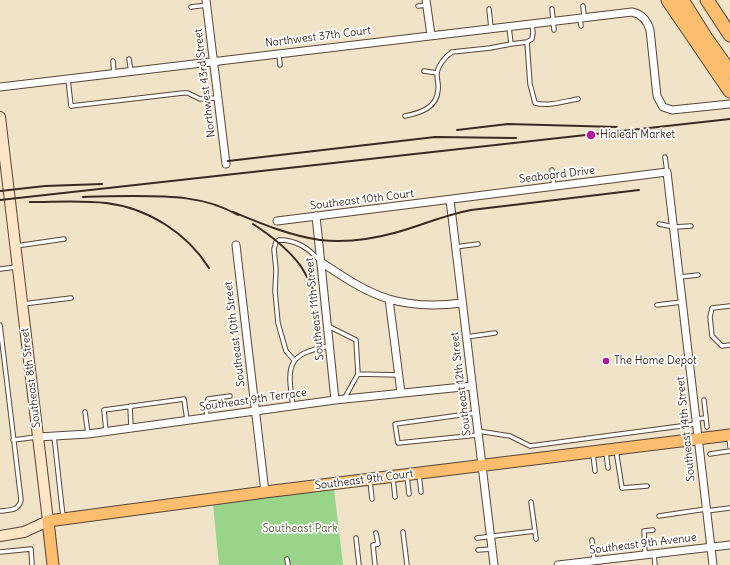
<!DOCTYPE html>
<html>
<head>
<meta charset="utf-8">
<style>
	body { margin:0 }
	canvas { display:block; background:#f1e3c8 }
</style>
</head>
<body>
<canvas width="730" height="565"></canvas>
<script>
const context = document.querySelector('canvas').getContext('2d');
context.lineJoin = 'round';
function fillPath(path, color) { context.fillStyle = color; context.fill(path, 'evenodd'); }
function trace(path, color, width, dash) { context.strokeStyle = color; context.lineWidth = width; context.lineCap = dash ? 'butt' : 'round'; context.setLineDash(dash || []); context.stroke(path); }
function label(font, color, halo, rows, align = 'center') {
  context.font = font + ' Delius,sans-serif'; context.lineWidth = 3.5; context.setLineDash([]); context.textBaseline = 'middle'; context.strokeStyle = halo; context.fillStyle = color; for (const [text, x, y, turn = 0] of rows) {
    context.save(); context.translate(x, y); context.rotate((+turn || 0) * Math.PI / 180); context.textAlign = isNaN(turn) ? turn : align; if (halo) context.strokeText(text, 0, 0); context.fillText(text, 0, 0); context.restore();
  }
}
const green = new Path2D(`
	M334,489L343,565H219L213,504Z`);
const lane = new Path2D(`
	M418,6L427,5
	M583,6L584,16
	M191,7L207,5
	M489,9L491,28
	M552,9L554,30
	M580,18L581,26
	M509,27L511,44L527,42L532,39L533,33L532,24
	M527,42L530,84L535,103C548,107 565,101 578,99
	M279,54L280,65
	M129,59L131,72
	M113,61L114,74
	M424,71L437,73
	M68,79L71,106L183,93H188L200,99L218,98
	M405,116C420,113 437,108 438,90C439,85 437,80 437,75C437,66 445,57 452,52L490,48L511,44
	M665,157L667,172
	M552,170L554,187
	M659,224L674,227L691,226
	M16,246L64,239
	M455,247L478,244
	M0,269L17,267
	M680,277L698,275
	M23,304L71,298
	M657,305L682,302
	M730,306L712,308L710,317L712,336L722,346L730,345
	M0,325L21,500C19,511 9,510 0,511
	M328,326L356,340L358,374
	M466,337L495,333
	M294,360L286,351L278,323L275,291L276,270L274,249L276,242L279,240C297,240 308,248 319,260
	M344,399L358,374L399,375
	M704,400L707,427
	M130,406L131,428
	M293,406C287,366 286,354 329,346
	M85,412L88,434
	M475,413L395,424L398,443L478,435
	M207,418L206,404L208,399L230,396
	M695,419L706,418
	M106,431L104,410L184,399L187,420
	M478,431L510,436L530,446L696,424
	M54,436L63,517
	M729,437L730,447
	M13,440L37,437
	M616,450L622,488L647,486
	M606,452L608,468
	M593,454L595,471
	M710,454L730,451
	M419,475L421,492
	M407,476L409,494
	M393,478L395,497
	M370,481L372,499
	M706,511L730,508
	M659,516L706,509
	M535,531L536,539
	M403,532L407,565
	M356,538L359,565
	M477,538L535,531L531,502
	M592,540L594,560
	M478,550L492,549
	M0,552L31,549L32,565
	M645,554L644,531L653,530
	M654,554L655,565
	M287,559L288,565
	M375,565L373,545L378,544L376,533`);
const street = new Path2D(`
	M206,0L226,164
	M426,0L431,35
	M0,87L632,12C642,14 647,20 650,30L657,96L663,107L672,110L730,104
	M450,200L494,565
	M316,216L335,400
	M277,221L667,172L713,565
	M236,245L265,492
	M321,262C342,276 365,292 389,299C412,306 438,306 462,303
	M389,299L401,393
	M38,437L88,434L335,400L472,386
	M558,565L730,545`);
const secondary = new Path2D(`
	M0,117L48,521L24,532L0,536`);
const primary = new Path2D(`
	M53,565L48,521L265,492L730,435`);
const highway = new Path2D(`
	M668,0L730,91
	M682,0L706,38L730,72
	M707,0L730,35`);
const rail = new Path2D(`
	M457,130L508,124L617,127
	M228,161L435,137L516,138
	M0,191L45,186L102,184
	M83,197C99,196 116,196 133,196C169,196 205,196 238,215
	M0,200L730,119
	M30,202C55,202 81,200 106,203C148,208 187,233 209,268
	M233,212C260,223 290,236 320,240C345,243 373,239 398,232C422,225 445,215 471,210L639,190
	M253,224C270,235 288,249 300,265C307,275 312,287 317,298`);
const markers = [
	[591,135,5,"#b5179e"],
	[606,361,4,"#b5179e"]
];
const streetNames = [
	["Northwest 37th Court",318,37,-7],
	["Northwest 43rd Street",205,83,-97],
	["Seaboard Drive",557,175,-7],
	["Southeast 10th Court",362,200,-7],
	["Southeast 11th Street",315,309,-96],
	["Southeast 10th Street",235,334,-97],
	["Southeast 8th Street",31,378,-97],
	["Southeast 12th Street",461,384,-97],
	["Southeast 9th Terrace",253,400,-8],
	["Southeast 14th Street",686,429,-96],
	["Southeast 9th Court",364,480,-7],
	["Southeast 9th Avenue",643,544,-7]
];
const poiNames = [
	["Hialeah Market",600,135],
	["The Home Depot",614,361]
];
const parkNames = [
	["Southeast Park",300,529]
];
fillPath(green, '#98d489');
trace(lane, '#564638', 5.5);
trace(street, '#564638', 9);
trace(secondary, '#564638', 12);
trace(primary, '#564638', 13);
trace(highway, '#564638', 15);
trace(lane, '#fff', 3.5);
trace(street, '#fff', 7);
trace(secondary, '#fee5c5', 10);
trace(primary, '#fcbd6f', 11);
trace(highway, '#fcbd6f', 13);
trace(rail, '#3b2a1e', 2);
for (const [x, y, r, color] of markers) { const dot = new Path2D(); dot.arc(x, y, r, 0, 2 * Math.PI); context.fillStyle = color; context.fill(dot); trace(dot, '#fff', 1.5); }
label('11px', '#3b2a1e', '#fff', streetNames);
label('11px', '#3b2a1e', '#fff', poiNames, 'left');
label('11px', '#575d3e', '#fff', parkNames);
</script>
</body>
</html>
